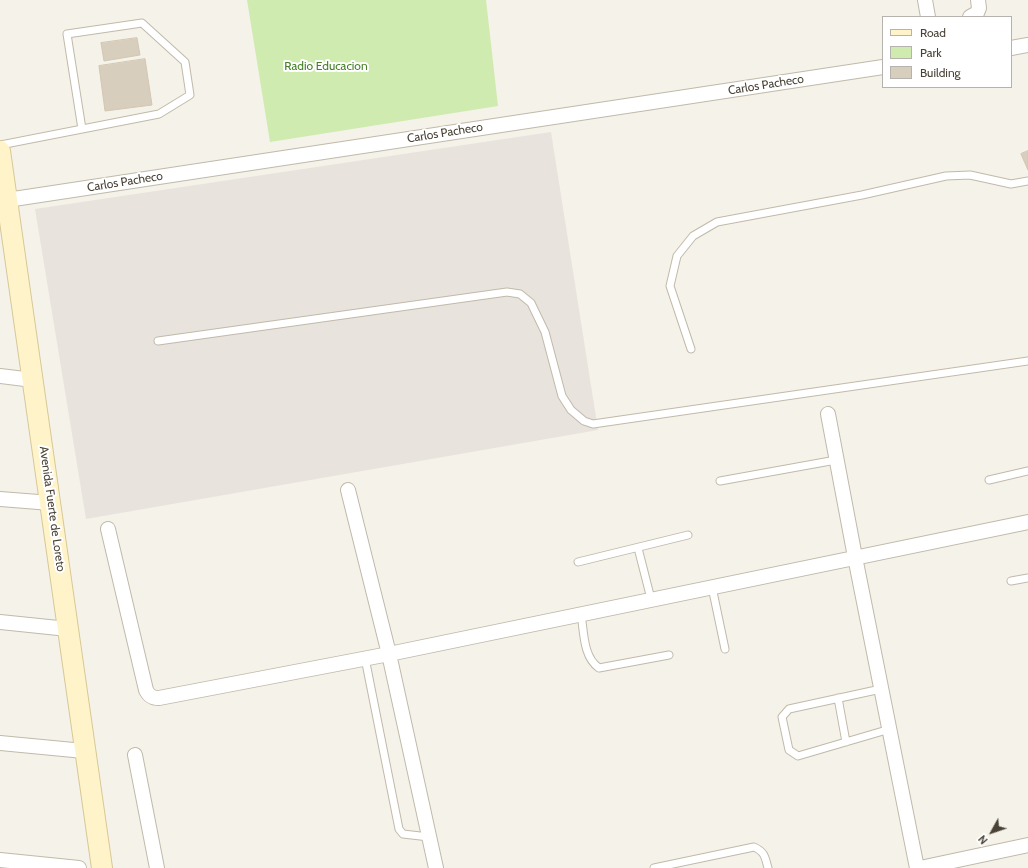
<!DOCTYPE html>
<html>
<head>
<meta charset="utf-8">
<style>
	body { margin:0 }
	#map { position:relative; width:1028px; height:868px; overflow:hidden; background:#f5f2e9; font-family:Cabin,sans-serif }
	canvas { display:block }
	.legend { position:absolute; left:882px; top:16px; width:130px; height:72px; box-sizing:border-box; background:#fff; border:1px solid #b6b3af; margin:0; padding:5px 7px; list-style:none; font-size:12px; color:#494236 }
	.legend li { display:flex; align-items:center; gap:8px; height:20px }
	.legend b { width:20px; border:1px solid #b6b3af }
	.north { position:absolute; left:972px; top:812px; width:40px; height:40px; -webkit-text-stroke:3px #fff; paint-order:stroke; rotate:230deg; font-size:11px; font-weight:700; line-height:16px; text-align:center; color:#494236 }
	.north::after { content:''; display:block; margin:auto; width:14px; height:18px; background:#494236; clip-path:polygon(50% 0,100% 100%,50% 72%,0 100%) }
</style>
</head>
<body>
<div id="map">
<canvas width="1028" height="868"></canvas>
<ul class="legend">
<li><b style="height:5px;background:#fff3c9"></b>Road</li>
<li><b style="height:11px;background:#cfebb0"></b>Park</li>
<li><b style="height:11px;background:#d7cebd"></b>Building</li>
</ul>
<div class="north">N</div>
</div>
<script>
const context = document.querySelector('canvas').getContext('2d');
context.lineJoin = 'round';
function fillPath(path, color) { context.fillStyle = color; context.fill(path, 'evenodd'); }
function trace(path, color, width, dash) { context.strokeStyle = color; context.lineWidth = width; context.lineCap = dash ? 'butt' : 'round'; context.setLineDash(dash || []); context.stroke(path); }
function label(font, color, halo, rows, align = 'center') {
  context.font = font + ' Cabin,sans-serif'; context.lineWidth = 4; context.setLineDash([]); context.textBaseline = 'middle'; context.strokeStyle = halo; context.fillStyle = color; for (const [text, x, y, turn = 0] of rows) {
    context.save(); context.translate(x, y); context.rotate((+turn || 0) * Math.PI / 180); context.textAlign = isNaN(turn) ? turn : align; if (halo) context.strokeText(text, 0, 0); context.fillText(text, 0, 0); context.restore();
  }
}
const industrial = new Path2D(`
	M551,132L598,430L86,519L35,209Z`);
const green = new Path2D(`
	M247,0H486L498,106L270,142Z`);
const building = new Path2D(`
	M137,38L140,55L104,61L101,43Z
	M145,59L152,105L105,111L99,66Z
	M1028,151V170L1021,154Z`);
const lane = new Path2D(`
	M0,145L159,114L190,95L185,62L142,23L67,34L82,129
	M158,341L507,292L520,294L531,303L545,332L562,396L571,410L584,421L593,424L1028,361
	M691,349L670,286L677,256L693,236L717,222L862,195L946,176L970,175L1011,184L1028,181
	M989,480L1028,471
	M720,481L836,460
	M638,548L651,599
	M578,562L688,535
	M1011,581L1028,578
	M712,587L725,649
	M581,614C584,632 583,657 599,668L669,655
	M365,658L399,829L403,834L429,837
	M881,689L789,709L782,717L789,750L798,756L890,729
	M838,698L846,742
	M654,868L754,847C765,852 765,857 768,868`);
const street = new Path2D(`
	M925,0L928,17
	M970,17L977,13L979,8L978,0
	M1011,48L1028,45
	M7,200L883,67
	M0,376L33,380
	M828,414L855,557L917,868
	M348,490L389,654L436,868
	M0,499L51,503
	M108,529L146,690C149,696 152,698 159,698L389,654L1028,522
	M0,622L68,629
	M0,743L84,751
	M135,755L157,868
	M0,860L79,868
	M920,868L1028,845`);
const secondary = new Path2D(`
	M0,151C36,390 66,629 102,868`);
const parkNames = [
	["Radio Educacion",326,66]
];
const streetNames = [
	["Carlos Pacheco",766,85,-9],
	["Carlos Pacheco",445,133,-9],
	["Carlos Pacheco",125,182,-9],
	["Avenida Fuerte de Loreto",52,509,82]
];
fillPath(industrial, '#e8e3dd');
fillPath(green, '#cfebb0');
fillPath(building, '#d7cebd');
trace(building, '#d3c6b0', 1);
trace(lane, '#c1baaa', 9);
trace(street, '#c1baaa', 16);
trace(secondary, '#d7c796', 22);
trace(lane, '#fff', 7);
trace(street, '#fff', 14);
trace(secondary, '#fff3c9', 20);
label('12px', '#457f26', '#fff', parkNames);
label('12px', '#494236', '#fff', streetNames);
</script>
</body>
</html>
